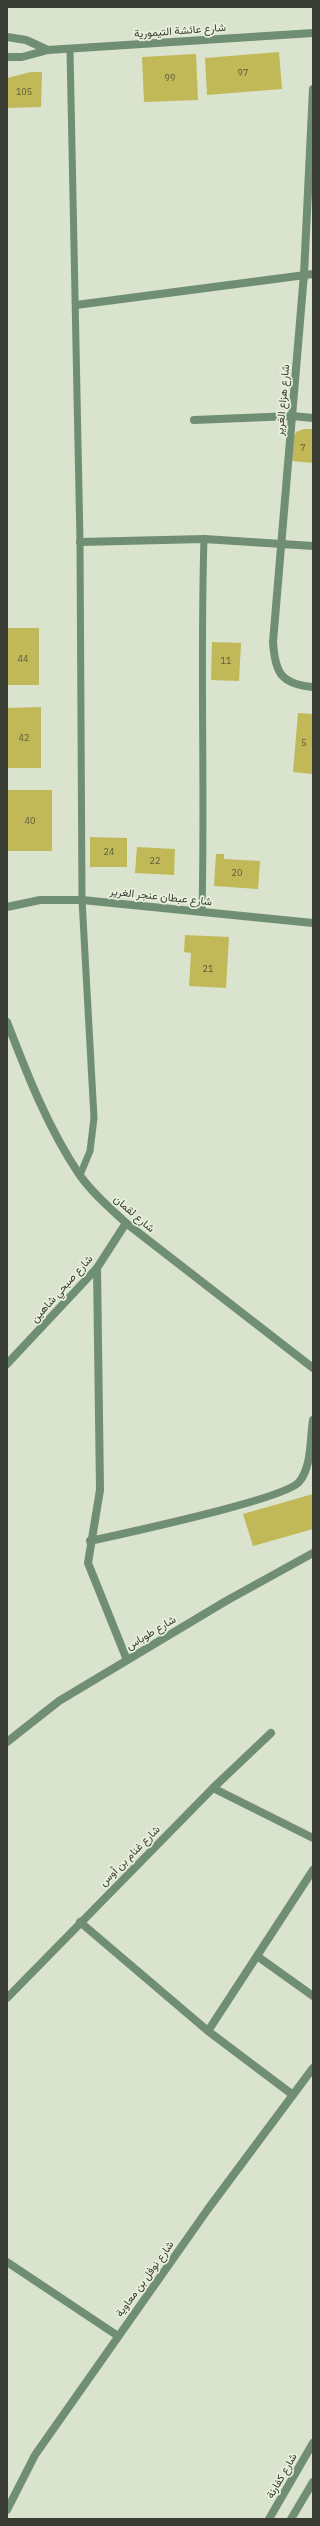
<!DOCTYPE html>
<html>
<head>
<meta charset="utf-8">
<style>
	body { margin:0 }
	#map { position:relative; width:320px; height:2526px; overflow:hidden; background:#dae3cd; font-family:"IBM Plex Sans",sans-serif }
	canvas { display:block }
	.frame { position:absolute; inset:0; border:8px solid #383c33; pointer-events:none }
</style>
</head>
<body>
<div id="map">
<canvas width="320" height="2526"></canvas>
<div class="frame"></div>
</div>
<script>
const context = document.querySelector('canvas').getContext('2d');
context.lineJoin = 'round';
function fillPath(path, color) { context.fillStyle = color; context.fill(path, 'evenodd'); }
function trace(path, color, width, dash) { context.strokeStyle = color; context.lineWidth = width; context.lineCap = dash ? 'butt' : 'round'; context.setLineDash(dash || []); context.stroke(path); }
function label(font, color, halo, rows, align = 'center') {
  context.font = font + ' "IBM Plex Sans",Vazirmatn,sans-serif'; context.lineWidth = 3.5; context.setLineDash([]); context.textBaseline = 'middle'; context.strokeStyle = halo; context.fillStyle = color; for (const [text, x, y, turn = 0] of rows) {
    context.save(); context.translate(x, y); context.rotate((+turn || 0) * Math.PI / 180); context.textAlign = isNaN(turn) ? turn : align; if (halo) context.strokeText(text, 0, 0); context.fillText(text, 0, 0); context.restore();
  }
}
const building = new Path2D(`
	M279,52L282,89L207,95L205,58Z
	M196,54L198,100L144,102L142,57Z
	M31,72H42L41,107L7,108V78Z
	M304,429H313V463L292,461L294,436L296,432Z
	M7,628H39V685H7Z
	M212,642L241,643L239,681L211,680Z
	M41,707V768H7V708Z
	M298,713L313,714V774L293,772Z
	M7,790H52V851H7Z
	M90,837L127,838V867H90Z
	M137,847L175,849L174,875L135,873Z
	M216,854H224V859L260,861L258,889L214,886Z
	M185,935L229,937L226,988L189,986L191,953L184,952Z
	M313,1494V1529L253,1546L243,1514Z`);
const service = new Path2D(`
	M70,50L80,542L82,900L94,1118L90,1151L80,1175
	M202,912C205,788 200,663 204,539`);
const minor = new Path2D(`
	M313,89L304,274L273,642C275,673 281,684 313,687
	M76,305L313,274
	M194,420L292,416L313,418
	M80,542L204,539L313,546
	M7,907L40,900H82L313,923
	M97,1268L100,1490L88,1563L127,1660
	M7,1364L97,1268L126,1223
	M90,1541C122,1534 285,1499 299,1482C312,1467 310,1438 313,1420
	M7,1742L59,1701L226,1601L313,1553
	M213,1788L313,1838
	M80,1922L208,2031L293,2095
	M257,1956L313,1996
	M7,1998L213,1788L271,1733
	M208,2031L313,1870
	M7,2262L118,2336
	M7,2510L35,2455L208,2209L313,2068`);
const tertiary = new Path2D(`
	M7,37L26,40L48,50
	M7,57H22L48,50L313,33
	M7,1022C27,1074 48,1128 79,1174C92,1193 110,1208 126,1223L313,1368
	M269,2519L313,2443
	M291,2519L313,2482`);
const numberNames = [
	["97",243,73],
	["99",170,78],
	["105",24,92],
	["7",303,448],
	["44",23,659],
	["11",226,661],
	["42",24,738],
	["5",304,743],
	["40",30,821],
	["24",109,852],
	["22",155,861],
	["20",237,873],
	["21",208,969]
];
const streetNames = [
	["شارع عائشة التيمورية",180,31,-4],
	["شارع هزاع الغرير",283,400,-85],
	["شارع عبطان عنجر الغرير",161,897,6],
	["شارع لقمان",134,1214,41],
	["شارع صبحي شاهين",62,1289,-48],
	["شارع طوباس",151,1633,-31],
	["شارع غنام بن أوس",130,1856,-45],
	["شارع نوفل بن معاوية",145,2279,-54],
	["شارع كفارنة",282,2476,-60]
];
fillPath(building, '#c1b858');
trace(service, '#708e73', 7);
trace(minor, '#708e73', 8);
trace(tertiary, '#708e73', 8);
label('9px', '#5a5b3c', null, numberNames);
label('11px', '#383c33', '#e7f0da', streetNames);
</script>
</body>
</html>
